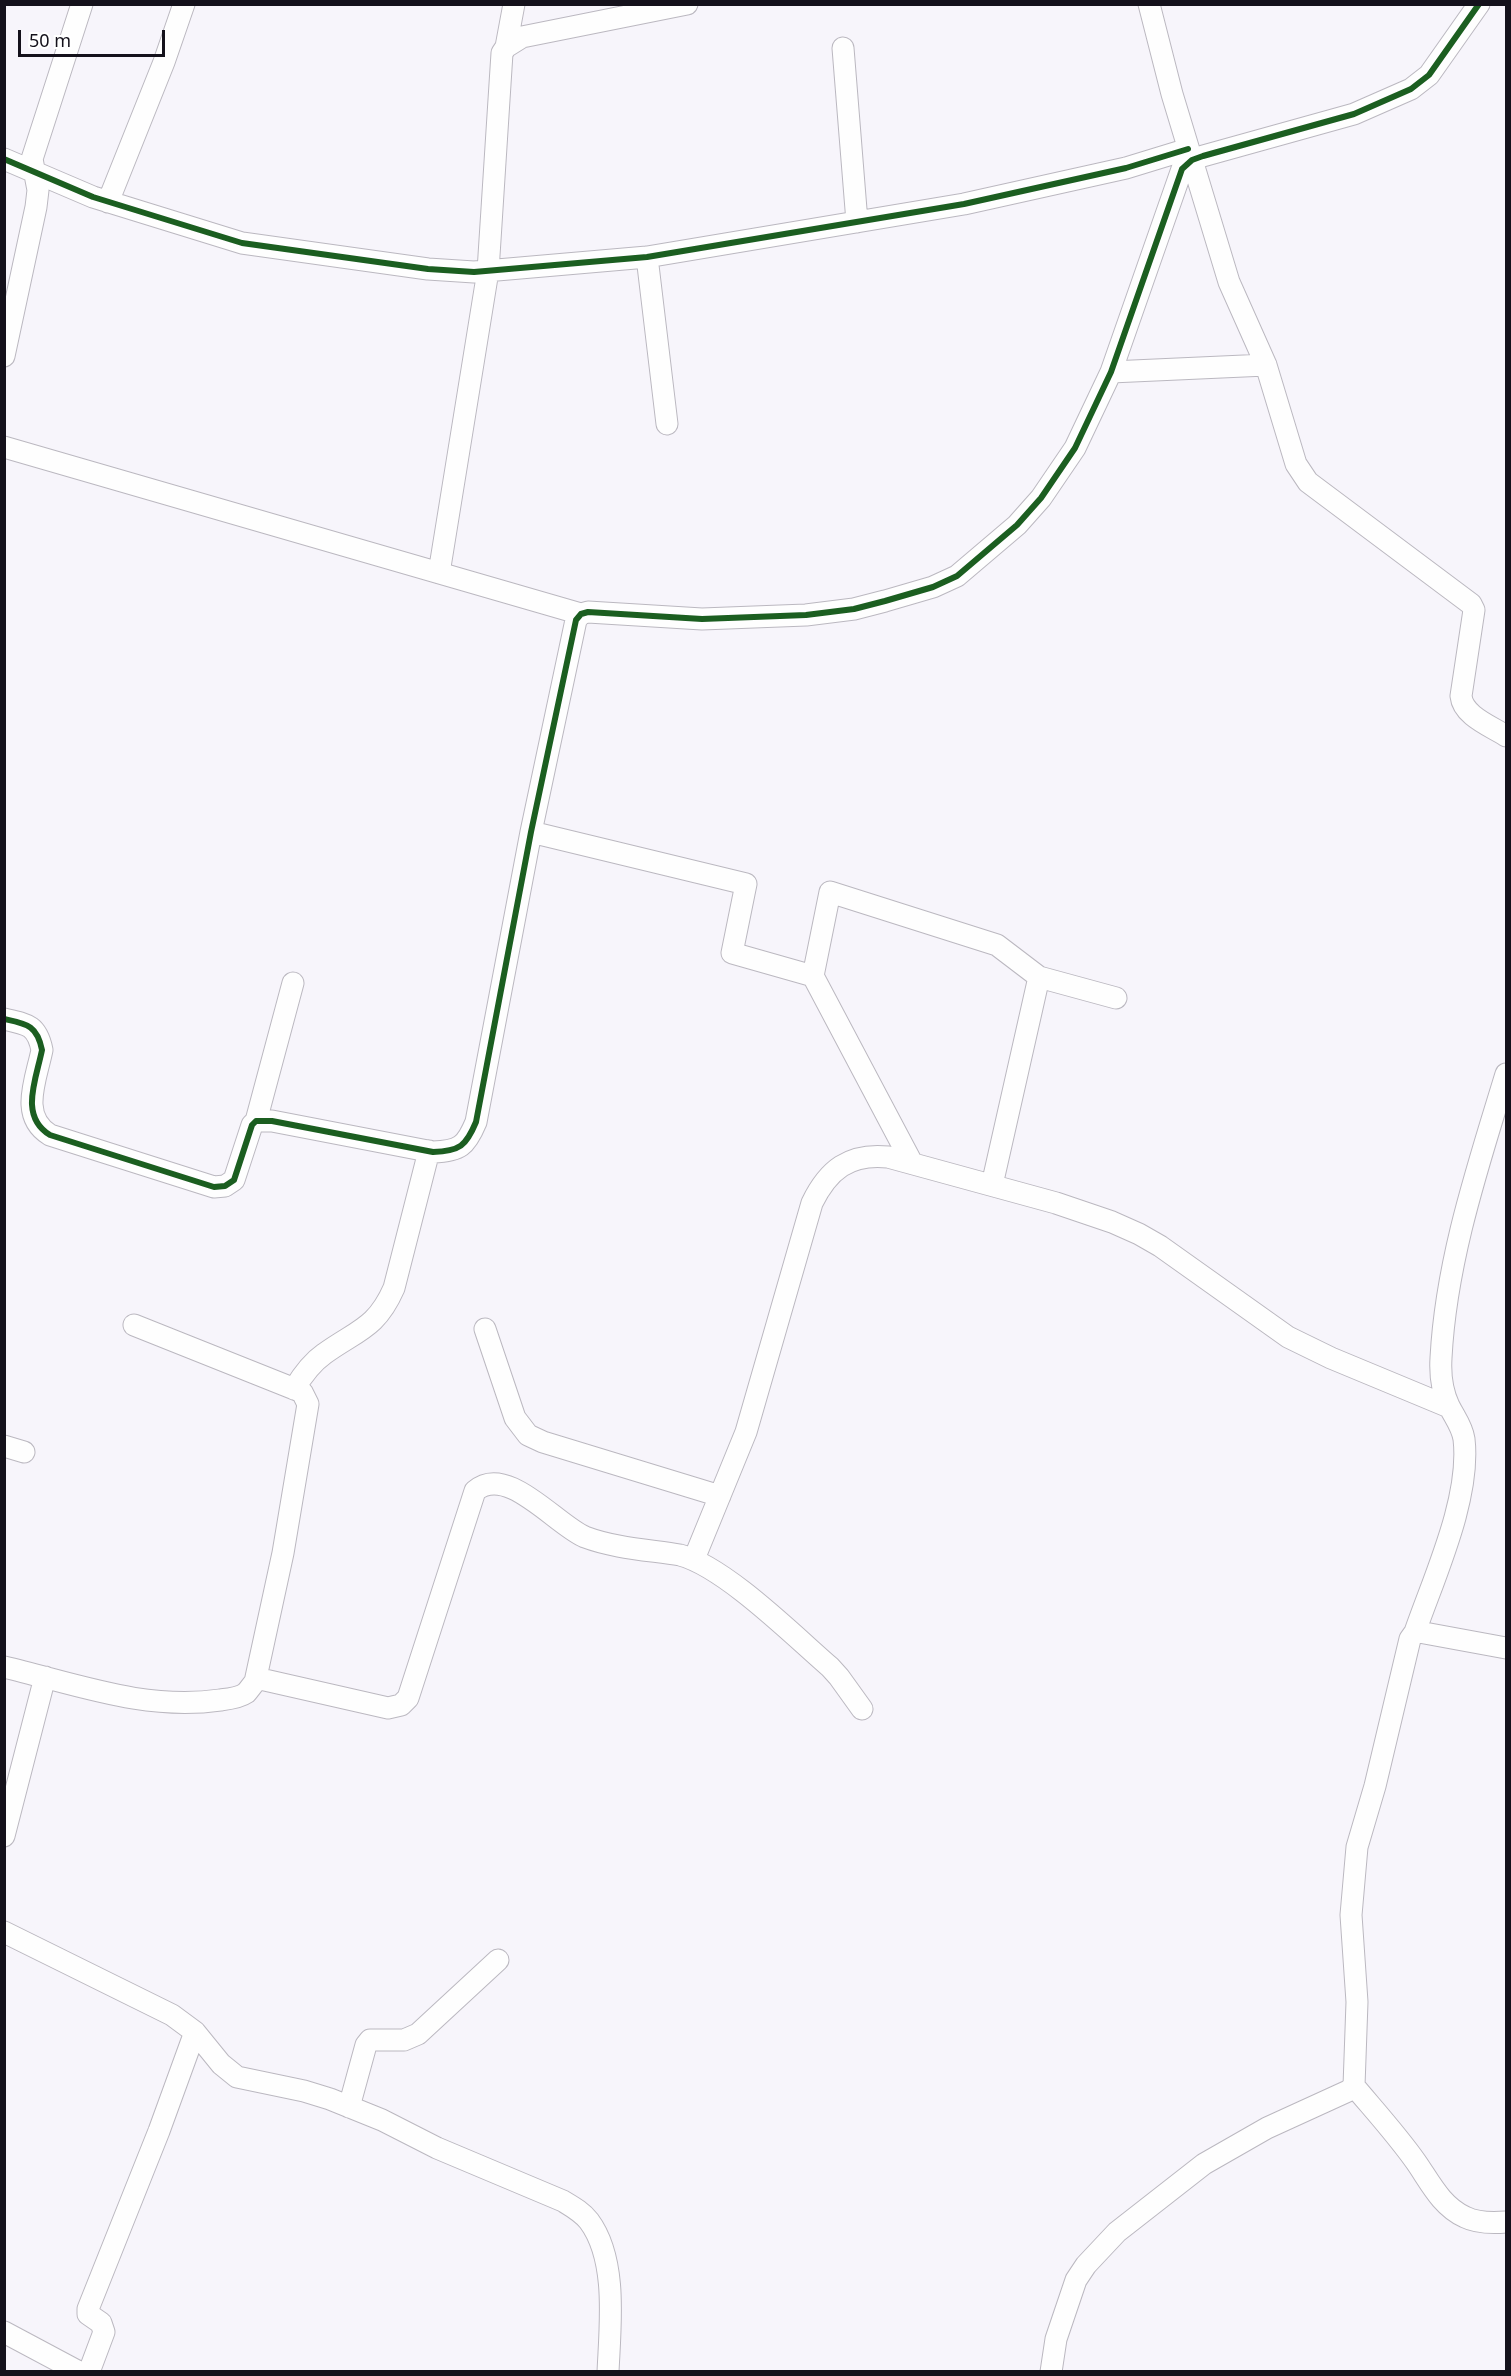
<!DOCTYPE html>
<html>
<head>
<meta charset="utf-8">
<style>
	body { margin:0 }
	#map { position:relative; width:1511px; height:2376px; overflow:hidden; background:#f7f5fb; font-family:"Noto Sans",sans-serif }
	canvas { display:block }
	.frame { position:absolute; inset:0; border:6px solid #14111b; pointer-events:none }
	.scale { position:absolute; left:18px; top:30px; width:147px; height:27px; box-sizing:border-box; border:3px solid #14111b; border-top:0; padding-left:8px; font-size:18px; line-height:21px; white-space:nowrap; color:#14111b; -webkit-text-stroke:4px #fff; paint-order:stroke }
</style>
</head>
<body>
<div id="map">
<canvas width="1511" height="2376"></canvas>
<div class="frame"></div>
<div class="scale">50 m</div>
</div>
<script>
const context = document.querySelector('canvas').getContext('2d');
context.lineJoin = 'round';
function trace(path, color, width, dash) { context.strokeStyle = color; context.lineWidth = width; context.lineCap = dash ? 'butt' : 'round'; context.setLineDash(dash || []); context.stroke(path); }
const street = new Path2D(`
	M1149,4L1172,94L1229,282L1266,365L1296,464L1308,482L1471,604L1474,610L1461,696C1463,716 1491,726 1506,736
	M506,47L514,4
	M843,48L857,222
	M4,159L93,197L242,243L428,269L474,272L647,257L964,204L1126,168L1188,149
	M108,202L164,62L184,4
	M647,257L667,424
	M4,356L36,207L38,190L32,159L82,4
	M1111,372L1266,365
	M4,447L581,614
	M439,573L488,271L502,53L506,47L522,37L687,4
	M531,832L746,884L732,953L813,976L912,1163
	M813,976L830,892L997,945L1039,977L1116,998
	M4,1019C27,1024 37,1025 42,1050C36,1080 19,1116 50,1135L214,1187L225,1186L234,1180L252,1125L256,1121H272L433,1152C460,1151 466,1146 476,1122L531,832L576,620L581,614L588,612L702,619L806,615L854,609L885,601L933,587L957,576L1017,525L1041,498L1075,448L1111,372L1182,169L1192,160L1203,156L1354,114L1411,89L1429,75L1479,4
	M256,1121L293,983
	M992,1185L1039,977
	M485,1329L515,1418L528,1435L543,1442L720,1496
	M294,1389C302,1376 311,1363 324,1354C357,1330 376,1329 394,1288L429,1151
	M4,1446L24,1452
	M694,1559L746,1432L812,1203C828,1170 849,1153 888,1157L1056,1203L1112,1222L1139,1234L1160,1246L1288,1337L1331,1358L1449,1407
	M1415,1632C1434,1577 1471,1498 1464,1439C1462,1426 1455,1418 1449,1406C1442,1391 1440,1374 1441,1358C1446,1261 1478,1166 1506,1074
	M4,1667C76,1684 146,1711 220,1700C228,1699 239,1698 246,1693C249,1690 252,1685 255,1682L283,1553L308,1404L302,1392L134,1325
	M256,1678L388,1708L401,1705L408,1698L475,1491C507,1463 556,1525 585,1537C614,1548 649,1550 680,1555C725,1567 793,1635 830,1667L839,1677L862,1709
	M4,1836L45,1677
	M4,1932L172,2015L195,2032L221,2064L237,2077L304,2091L330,2099L382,2120L437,2148L563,2201C573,2207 582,2212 589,2221C618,2260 610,2326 608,2372
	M1354,2086C1375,2111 1397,2135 1416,2162C1430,2182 1441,2206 1465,2217C1477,2223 1494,2223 1506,2222
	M349,2107L366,2045L370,2040H404L418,2034L498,1960
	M4,2332L79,2372
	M89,2372L104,2332L101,2323L88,2314V2309L159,2131L195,2032
	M1051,2372L1056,2339L1076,2280L1086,2265L1117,2232L1204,2164L1267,2128L1348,2091L1354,2086L1357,2002L1351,1915L1357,1847L1375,1786L1410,1639L1415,1632H1419L1506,1648`);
const cycleway = new Path2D(`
	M4,159L93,197L242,243L428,269L474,272L647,257L964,204L1126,168L1188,149
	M4,1019C27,1024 37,1025 42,1050C36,1080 19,1116 50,1135L214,1187L225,1186L234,1180L252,1125L256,1121H272L433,1152C460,1151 466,1146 476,1122L531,832L576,620L581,614L588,612L702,619L806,615L854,609L885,601L933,587L957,576L1017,525L1041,498L1075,448L1111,372L1182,169L1192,160L1203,156L1354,114L1411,89L1429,75L1479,4`);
trace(street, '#bbb8c0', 23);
trace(street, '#fefefe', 21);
trace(cycleway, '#1b5e20', 6);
</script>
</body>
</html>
